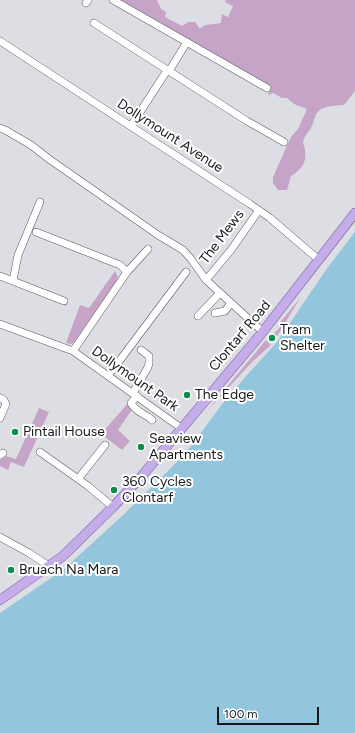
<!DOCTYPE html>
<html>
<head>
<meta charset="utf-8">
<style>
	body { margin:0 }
	#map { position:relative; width:355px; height:733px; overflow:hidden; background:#dddee4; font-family:Figtree,sans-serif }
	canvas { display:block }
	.scale { position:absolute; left:217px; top:707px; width:102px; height:18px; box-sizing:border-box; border:2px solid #171819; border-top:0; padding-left:5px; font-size:12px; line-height:14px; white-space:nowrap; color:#171819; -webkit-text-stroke:3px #fff; paint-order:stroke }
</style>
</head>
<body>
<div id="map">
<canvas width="355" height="733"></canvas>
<div class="scale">100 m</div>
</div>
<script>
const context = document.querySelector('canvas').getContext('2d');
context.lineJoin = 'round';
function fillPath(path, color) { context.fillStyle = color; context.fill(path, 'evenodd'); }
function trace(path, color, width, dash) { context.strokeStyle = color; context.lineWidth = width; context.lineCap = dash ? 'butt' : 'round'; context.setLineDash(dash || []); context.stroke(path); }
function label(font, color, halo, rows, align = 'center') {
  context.font = font + ' Figtree,sans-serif'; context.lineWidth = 4; context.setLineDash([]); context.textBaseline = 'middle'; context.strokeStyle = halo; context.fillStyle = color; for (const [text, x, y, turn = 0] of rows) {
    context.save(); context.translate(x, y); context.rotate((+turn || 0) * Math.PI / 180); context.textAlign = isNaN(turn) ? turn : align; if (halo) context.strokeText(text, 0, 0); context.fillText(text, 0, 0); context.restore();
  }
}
const green = new Path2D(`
	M118,0H157L161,9L166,12L165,17L182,26L188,22H195L200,29C205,23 213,25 221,23L222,14L228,17L233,6L225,2L226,0H355V91L344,105C335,106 322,105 316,114C315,117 313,124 311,128C308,133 304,136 303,142C303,145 305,147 305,151C307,163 301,170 291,176L287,190H278L273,183V177L291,137L298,129L307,109L294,104L287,98H282L273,93L268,95L271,86Z
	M115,271L118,277L116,282L74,342L71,344L66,343L80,305L89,308Z
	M300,298L279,333L277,336L274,334L280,327L277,326Z
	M266,340L271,345L252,362L206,412Z
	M129,402L134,407L118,430L130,441L122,450L101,434Z
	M39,408L49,412L24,467L11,462L8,470L0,466V460L6,456L16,459Z`);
const water = new Path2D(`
	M355,232V733H0V613L64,569L121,517L175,464L193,444L222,404L248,374L277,342L328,267Z`);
const minor = new Path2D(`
	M113,0L267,88
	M86,3L88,0
	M94,23L247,121L284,142
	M0,41L250,204L270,218L319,260
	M131,126L166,72L171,68L187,42
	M0,128L7,131L31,145L49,159L158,235L183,250L191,259L206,280L263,332
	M36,232L120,265L127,272
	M0,276L64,301
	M206,280L231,250L259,210
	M13,281L18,255L40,202
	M215,313L225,311L231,303
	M198,316L220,293
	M0,324L73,351L181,428
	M73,351L127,272L148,249
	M108,376L186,272
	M133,393L147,369L149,364V356L141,350
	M137,396L131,403C137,414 144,412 152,420
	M0,398L4,400L6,404L0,418
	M40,452L88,486L113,507
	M0,455L3,453
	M78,479L105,445
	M0,537L29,553L49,566`);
const major = new Path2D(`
	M0,600L63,556L113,507L141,477L261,334L355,213`);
const markers = [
	[272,338,4,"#0c8f4d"],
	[187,395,4,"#0c8f4d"],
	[15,432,4,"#0c8f4d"],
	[141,447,4,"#0c8f4d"],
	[114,490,4,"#0c8f4d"],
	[11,570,4,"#0c8f4d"]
];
const streetNames = [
	["Dollymount Avenue",170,136,33],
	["The Mews",222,237,-53],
	["Clontarf Road",240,336,-50],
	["Dollymount Park",135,379,35]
];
const poiNames = [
	["Tram",280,330],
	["Shelter",280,346],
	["The Edge",195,395],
	["Pintail House",23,432],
	["Seaview",149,439],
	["Apartments",149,455],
	["360 Cycles",122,482],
	["Clontarf",122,498],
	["Bruach Na Mara",19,570]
];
fillPath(green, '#c5a4c7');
fillPath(water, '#93c6dc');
trace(minor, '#57585d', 8);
trace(major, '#6f5598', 10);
trace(minor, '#fff', 7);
trace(major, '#c5adea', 9);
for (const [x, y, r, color] of markers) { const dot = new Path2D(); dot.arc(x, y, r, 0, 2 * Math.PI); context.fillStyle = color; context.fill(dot); trace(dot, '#fff', 1.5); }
label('14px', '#171819', '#fff', streetNames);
label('14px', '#171819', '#fff', poiNames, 'left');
</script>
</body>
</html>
